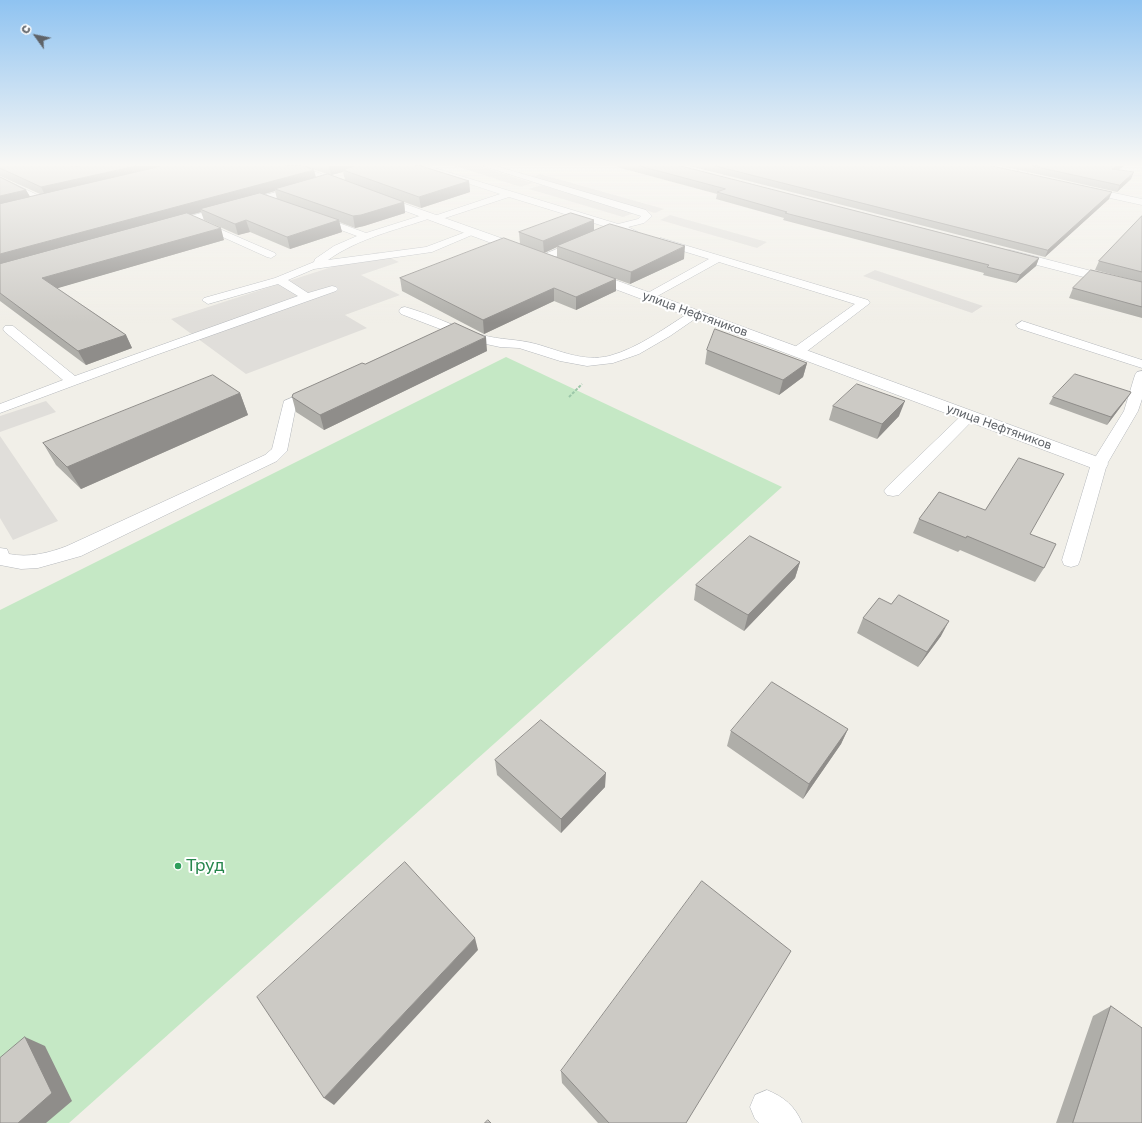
<!DOCTYPE html>
<html>
<head>
<meta charset="utf-8">
<style>
	body { margin:0 }
	#map { position:relative; width:1142px; height:1123px; overflow:hidden; background:#f1efe8; font-family:"Golos Text",sans-serif }
	canvas { display:block }
	.north { position:absolute; left:16px; top:16px; width:40px; height:40px; -webkit-text-stroke:3px #fff; paint-order:stroke; rotate:303deg; font-size:11px; font-weight:700; line-height:16px; text-align:center; color:#5f6368 }
	.north::after { content:''; display:block; margin:auto; width:14px; height:18px; background:#5f6368; clip-path:polygon(50% 0,100% 100%,50% 72%,0 100%) }
</style>
</head>
<body>
<div id="map">
<canvas width="1142" height="1123"></canvas>
<div class="north">С</div>
</div>
<script>
const context = document.querySelector('canvas').getContext('2d');
context.lineJoin = 'round';
function fillPath(path, color) { context.fillStyle = color; context.fill(path, 'evenodd'); }
function trace(path, color, width, dash) { context.strokeStyle = color; context.lineWidth = width; context.lineCap = dash ? 'butt' : 'round'; context.setLineDash(dash || []); context.stroke(path); }
function label(font, color, halo, rows, align = 'center') {
  context.font = font + ' "Golos Text",sans-serif'; context.lineWidth = 4; context.setLineDash([]); context.textBaseline = 'middle'; context.strokeStyle = halo; context.fillStyle = color; for (const [text, x, y, turn = 0] of rows) {
    context.save(); context.translate(x, y); context.rotate((+turn || 0) * Math.PI / 180); context.textAlign = isNaN(turn) ? turn : align; if (halo) context.strokeText(text, 0, 0); context.fillText(text, 0, 0); context.restore();
  }
}
const industrial = new Path2D(`
	M455,166H479L533,183L521,187Z
	M540,174L664,209L655,213L530,178Z
	M541,185L634,213L623,217L529,189Z
	M670,215L767,242L757,248L660,220Z
	M378,252L399,262L361,275L400,295L345,315L367,328L246,374L171,319Z
	M875,270L983,306L972,313L863,276Z
	M46,401L56,412L0,432V416Z
	M0,436L58,521L13,540L0,518Z`);
const green = new Path2D(`
	M506,357L782,487L69,1123H0V610Z`);
const path = new Path2D(`
	M569,397L582,384`);
const service = new Path2D(`
	M415,166H428L618,224L638,219L641,216L483,166H496L646,210L652,216L644,223L628,227L638,232L633,235L612,230L610,228L509,197L439,220L436,221L431,218C396,230 359,238 328,260L426,247L471,230H477L479,232L432,252L314,269L288,280L308,293L332,286L336,287L338,289L336,291L153,356L0,413V404L63,380L5,332L3,329L5,326H13L75,376L298,296L278,284L208,304L202,300L204,298L275,278L314,262L315,259L334,246L357,236L314,220V216H320L366,233L426,214L429,213L434,216L500,194Z
	M0,177L48,200L50,202L45,205L42,204L0,183Z
	M199,220L275,253L276,255L271,258L267,257L196,225L194,223L196,221Z
	M661,238L868,300L870,303L802,355H792L790,352L792,349L855,304L719,262L652,299H644L642,297L644,295L709,259L657,243L656,241Z
	M581,239L585,240L586,242L585,244L548,260H540L539,258L540,256Z
	M405,307C431,314 456,328 482,335C500,340 518,339 536,344C561,351 583,362 609,356C639,348 666,327 692,311H700L702,314L670,336L639,354L613,363L587,366L560,361L519,348L500,347L472,341L401,314L399,311L401,308Z
	M1022,321L1142,360V368L1018,328L1016,325Z
	M1142,371V399L1138,411L1107,464L1080,560L1078,565L1071,567L1064,565L1062,560L1091,464L1124,411L1135,375L1137,372Z
	M317,387L322,388L324,391L322,394L296,406L287,451L277,461L81,556L38,568L21,569L0,565V548L7,549L9,554C29,558 49,553 67,546L265,455L272,449L284,401Z
	M969,412L974,413L976,416L974,419L899,495L893,496L887,495L884,491L887,487L964,413Z
	M767,1090C784,1097 795,1106 802,1123H759L755,1119L750,1107L755,1095Z`);
const minor = new Path2D(`
	M286,166H300L351,185L352,187L347,190L343,189Z
	M1026,166H1038L1021,176H1015L1013,174Z
	M305,184L310,187L309,189L170,228L166,229L160,226L162,224Z
	M1082,186L1142,199V205L1078,191L1077,189L1078,187Z
	M377,194L529,248L531,251L525,255L521,254L373,199L372,197L373,195Z
	M1010,250L1142,284V292L1006,257L1004,254L1006,251Z
	M588,270L1106,460L1108,464L1106,468L1099,470L1092,468L583,277L582,274L583,271Z`);
const wall = new Path2D(`
	M0,166L74,167L80,166H421L469,181L470,192L421,208L404,202L405,213L364,226L355,228L339,222L342,232L290,249L250,232L238,235L204,220L201,212L190,215L224,240L57,288L126,335L132,348L86,365L0,301V177L26,190L30,197L40,194L0,176ZM307,167L327,174L316,177L314,170ZM343,172L345,180L331,175ZM275,191L277,199L264,194Z
	M617,166H681L1039,258L1036,266L1016,283L983,275L984,273L783,220L784,218L716,199L717,194L617,167Z
	M690,166H992L1109,199L1045,257Z
	M1001,166H1124L1118,170L1131,179L1117,192Z
	M1142,216V318L1069,298L1073,288L1141,282L1095,270L1099,261Z
	M594,230L684,259L630,284L616,279V291L576,310L554,301L484,334L402,291L400,278L520,244L519,232ZM557,247V257L544,253Z
	M707,350L807,363L803,377L779,395L705,364Z
	M487,351L324,430L296,412L292,397L365,364Z
	M240,393L248,415L81,489L56,465L43,443Z
	M1130,394L1125,401L1107,425L1049,404L1053,397Z
	M833,406L899,416L877,439L829,420Z
	M919,519L1030,534L1044,568L1035,582L960,550L958,552L913,533Z
	M800,562L795,578L744,631L694,600L696,585Z
	M863,618L941,636L918,667L857,633Z
	M848,729L841,744L803,799L727,746L731,731Z
	M495,760L605,787L561,833L497,775Z
	M1111,1006L1142,1123H1056L1093,1016Z
	M561,1071L686,1123H598L562,1083Z`);
const shadedWall = new Path2D(`
	M136,166H183L46,197L41,187Z
	M329,166H364L343,170V172L331,175Z
	M1117,166H1124L1109,176L1112,169Z
	M314,170L316,180L275,189V191L204,211L200,209L201,212L0,267V254Z
	M1134,172L1131,179L1117,192L1120,185Z
	M469,181L470,192L421,208L419,197Z
	M26,190L32,200L0,207V196Z
	M1112,192L1109,199L1045,257L1048,250Z
	M404,202L405,213L364,226L355,228L353,216Z
	M246,220L250,232L238,235L235,224Z
	M339,220L342,232L290,249L287,237Z
	M594,220V231L557,246V247L544,253L543,241Z
	M221,228L224,240L48,291L42,278Z
	M685,246L684,259L630,284L631,272Z
	M1039,258L1036,266L1016,283L1020,275Z
	M616,279V291L576,310V297Z
	M554,288V301L484,334L483,320Z
	M126,335L132,348L86,365L78,351Z
	M486,337L487,351L324,430L320,415Z
	M807,363L803,377L779,395L783,380Z
	M240,393L248,415L81,489L67,467Z
	M1130,394L1125,401L1107,425L1111,417Z
	M905,401L899,416L877,439L882,424Z
	M800,562L795,578L744,631L748,615Z
	M949,621L941,636L918,667L927,652Z
	M848,729L841,744L803,799L809,784Z
	M606,773L605,787L561,833V819Z
	M475,938L478,950L334,1105L324,1098Z
	M25,1037L45,1046L72,1101L46,1123H18Z`);
const building = new Path2D(`
	M0,166H72L74,167L80,166H136L41,187L0,168Z
	M162,166H305L314,170L0,254V204Z
	M355,166H421L469,181L419,197L343,170Z
	M640,166H681L1039,258L1020,275L987,267L989,265L785,213L787,212L717,192L725,189Z
	M716,166H992L1112,192L1048,250Z
	M1033,166H1117L1112,169L1134,172L1120,185Z
	M328,174L404,202L361,215L353,216L275,189Z
	M0,177L26,190L0,196Z
	M260,193L339,220L287,237L246,220L235,224L200,209Z
	M187,213L221,228L42,278L126,335L78,351L0,293V264Z
	M571,213L594,220L543,241L519,232Z
	M1142,216V272L1099,261Z
	M610,224L685,246L631,272L557,246Z
	M504,238L616,279L576,297L554,288L483,320L400,278Z
	M1091,270L1142,282V307L1073,288Z
	M455,323L486,337L320,415L292,397L293,394L362,363L365,364Z
	M715,329L807,363L783,380L707,350Z
	M1075,374L1131,392L1130,394L1111,417L1053,397Z
	M213,375L240,393L67,467L43,443Z
	M857,384L905,401L882,424L833,406Z
	M1019,458L1064,474L1030,534L1056,544L1044,568L967,536L966,538L919,519L939,492L985,510Z
	M750,536L800,562L748,615L696,585Z
	M899,595L949,621L927,652L863,618L879,598L891,604Z
	M772,682L848,729L809,784L731,731Z
	M541,720L606,773L561,819L495,760Z
	M405,862L475,938L324,1098L257,997Z
	M702,881L791,951L686,1123H609L561,1071Z
	M1111,1006L1142,1028V1123H1073Z
	M25,1037L52,1093L18,1123H0V1058Z
	M488,1120L491,1123H485Z`);
const markers = [
	[178,866,4,"#2e9e5b"]
];
const farStreetnames = [
	["улица Нефтяников",695,314,20],
	["улица Нефтяников",999,427,20]
];
const nearLeisurenames = [
	["Труд",186,866]
];
fillPath(industrial, '#e0deda');
fillPath(green, '#c5e8c5');
trace(service, '#b5b8bc', 1);
trace(minor, '#b5b8bc', 1);
trace(path, '#9cc7a9', 2, [3, 1.5]);
fillPath(service, '#fff');
fillPath(minor, '#fff');
fillPath(wall, '#afaea9');
fillPath(shadedWall, '#8f8d8a');
fillPath(building, '#cccac5');
trace(building, '#8f8d8a', 1);
const sky = context.createLinearGradient(0, 0, 0, 323);
sky.addColorStop(0, '#8fc3f1');
sky.addColorStop(0.51, '#f9f8f5');
sky.addColorStop(1, '#f9f8f500');
context.fillStyle = sky;
context.fillRect(0, 0, 1142, 323);
for (const [x, y, r, color] of markers) { const dot = new Path2D(); dot.arc(x, y, r, 0, 2 * Math.PI); context.fillStyle = color; context.fill(dot); trace(dot, '#fff', 1.5); }
label('12px', '#5f6368', '#fff', farStreetnames);
label('17px', '#27864d', '#fff', nearLeisurenames, 'left');
</script>
</body>
</html>
